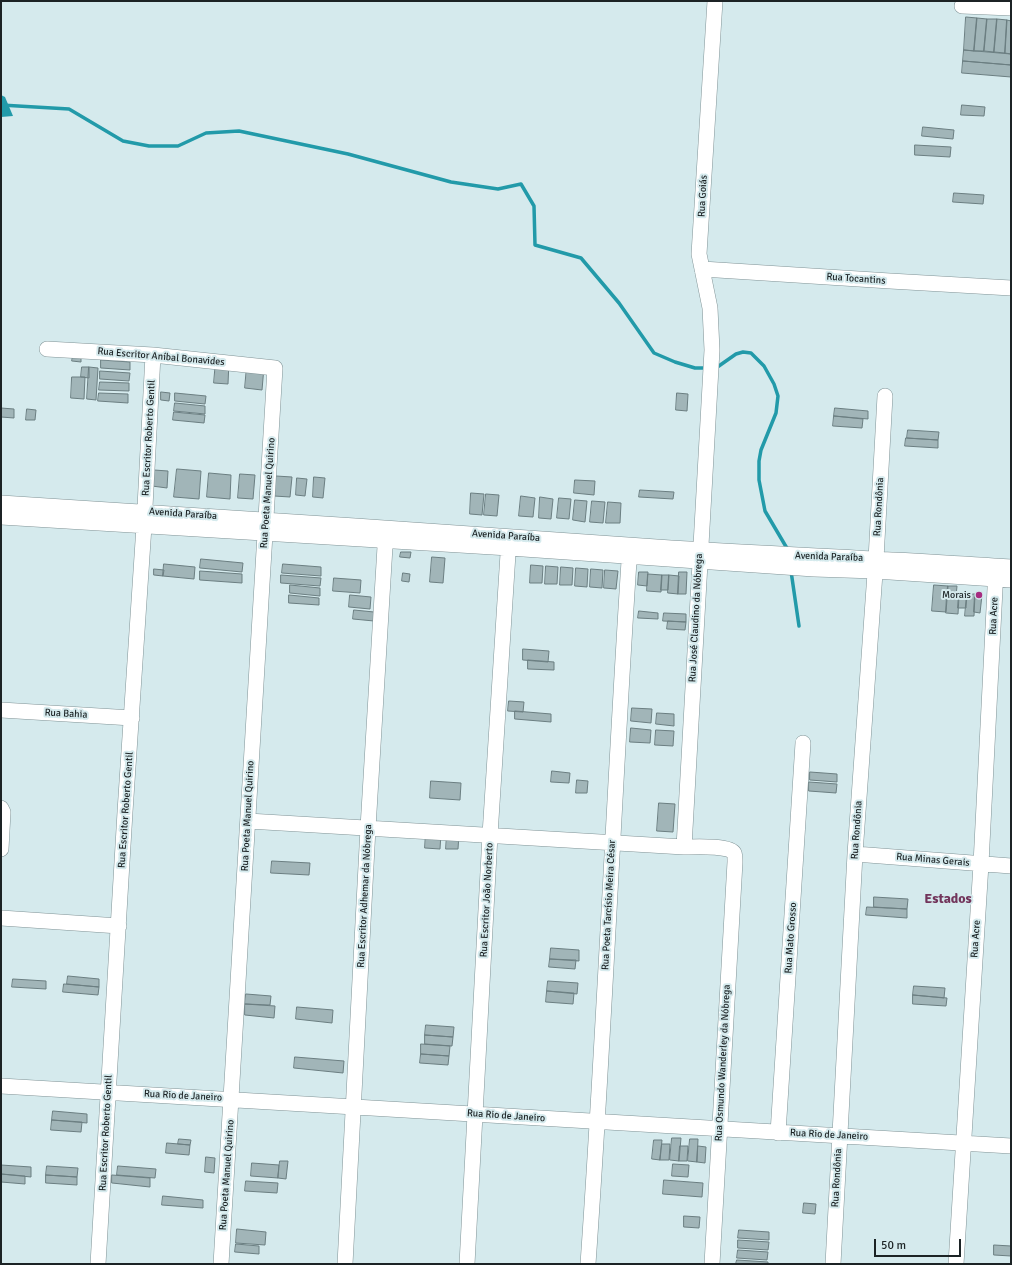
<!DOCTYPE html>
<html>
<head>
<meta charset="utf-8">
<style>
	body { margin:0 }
	#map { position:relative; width:1012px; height:1265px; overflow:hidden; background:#d5eaed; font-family:Signika,sans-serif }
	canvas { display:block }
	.frame { position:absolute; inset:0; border:2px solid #1c2325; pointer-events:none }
	.scale { position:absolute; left:874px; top:1239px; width:87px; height:18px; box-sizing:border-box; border:2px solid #1c2325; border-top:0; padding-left:5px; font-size:12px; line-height:14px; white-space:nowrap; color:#1c2325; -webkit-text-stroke:3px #d5eaed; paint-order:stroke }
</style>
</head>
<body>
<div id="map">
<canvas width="1012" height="1265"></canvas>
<div class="frame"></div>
<div class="scale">50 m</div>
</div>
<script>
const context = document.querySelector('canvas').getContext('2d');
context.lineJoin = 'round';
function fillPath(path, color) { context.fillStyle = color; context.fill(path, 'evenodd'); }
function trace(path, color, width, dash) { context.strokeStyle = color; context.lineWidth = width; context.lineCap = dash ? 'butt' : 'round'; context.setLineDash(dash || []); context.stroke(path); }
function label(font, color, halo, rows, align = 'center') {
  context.font = font + ' Signika,sans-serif'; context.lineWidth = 4; context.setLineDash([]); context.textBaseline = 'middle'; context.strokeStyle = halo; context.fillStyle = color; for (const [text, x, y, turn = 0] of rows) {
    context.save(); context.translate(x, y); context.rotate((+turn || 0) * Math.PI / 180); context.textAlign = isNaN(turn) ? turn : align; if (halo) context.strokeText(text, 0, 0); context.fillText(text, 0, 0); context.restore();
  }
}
const water = new Path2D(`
	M1,95L5,97L13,116L1,117Z`);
const stream = new Path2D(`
	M1,105L69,109L123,141L149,146H178L206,133L239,131L348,154L451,182L498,189L521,184L534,206L535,245L581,258L619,303L654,353L675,362L695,368H707
	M716,368L736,354L743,352L751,353L764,366L774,384L778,396L776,413L761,450L759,461V480L765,511L788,550
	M791,571L799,626`);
const building = new Path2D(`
	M966,17L977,18L974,51L964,50Z
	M977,18L987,19L984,51H974Z
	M987,19H997L994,52L984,51Z
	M997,19L1007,20L1005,53L994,52Z
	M1007,20L1011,21V54L1005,53Z
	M964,50L1011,54V65L963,61Z
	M963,61L1011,65V77L962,73Z
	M962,105L985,107L984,116L961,115Z
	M923,127L954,130L953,139L922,136Z
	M915,145L951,147L950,157L915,155Z
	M954,193L984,195L983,204L953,202Z
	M73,356L81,357V362L72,361Z
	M101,360L130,362V370L101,368Z
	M216,360L229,361L228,384L214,383Z
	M247,366L264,367L262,390L245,388Z
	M82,367H89V378L81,377Z
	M89,367L98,368L96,400L87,399Z
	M100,371L130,373L129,381L100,379Z
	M72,377H85L84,399L71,398Z
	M100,382L129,383V391L99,390Z
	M161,392L170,393L169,401L161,400Z
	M99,393L128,394V403L98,401Z
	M175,393L206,396L205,404L175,401Z
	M677,393L688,394L687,411L676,410Z
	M175,403L205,406V414L174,411Z
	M1,408L14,409V418L1,417Z
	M835,408L868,411V419L834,416Z
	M27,409L36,410L35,420H26Z
	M174,412L205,415L204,423L173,420Z
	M834,416L863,419L862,428L833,426Z
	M908,430L939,432L938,440L907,438Z
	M906,438L938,440V448L905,446Z
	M177,469L201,471L199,499L174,497Z
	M154,470L168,471L167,488L152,486Z
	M209,473L231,475L230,499L207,497Z
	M240,474L255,475L253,499L238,498Z
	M276,476L292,477L290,497L274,496Z
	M314,477L325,478L323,498L313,497Z
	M297,478L307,479L305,496L296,495Z
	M575,480L595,481L594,495L574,493Z
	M640,490L674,492L673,499L639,497Z
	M471,493L484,494L482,515L470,514Z
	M486,494L499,495L497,516L484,515Z
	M521,496L535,498L533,517L519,516Z
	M540,497L553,499L551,519L539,518Z
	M559,498L571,499L569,519L557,518Z
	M575,500L587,501L585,522L573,520Z
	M592,501L605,502L603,523L590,522Z
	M608,502L621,503L620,523H606Z
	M401,552H411L410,558L400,557Z
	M432,557L445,558L443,583L430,582Z
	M201,559L243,563L242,572L200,568Z
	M164,564L195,567L194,579L163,576Z
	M283,564L321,567V576L282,573Z
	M531,565L543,566L542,583H530Z
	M546,566L558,567L557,584H545Z
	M561,567L573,568L572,585H560Z
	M576,568L588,569L587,587L575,586Z
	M154,569L164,570L163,576L154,575Z
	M591,569L603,570L602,588L590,587Z
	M605,570L618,571L616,589L604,588Z
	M200,571L242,574V583L200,580Z
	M639,572H648L647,586L638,585Z
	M679,572H687L686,594H678Z
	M403,573L410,574L409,582L402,581Z
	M648,574L662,575L661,592L647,591Z
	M281,575L321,578L320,586L281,583Z
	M662,575H669L668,590H661Z
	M669,575L679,576L678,594L668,593Z
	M334,578L361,580L360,593L333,591Z
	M290,585L320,588V596L290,593Z
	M934,585L948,586L946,612L932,611Z
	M948,586H957L956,596L947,595Z
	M959,593L967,594L966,608H958Z
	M967,594H975L974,616H965Z
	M975,594L982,595L980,613L974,612Z
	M289,595L319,598V605L289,603Z
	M350,595L371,597L370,609L349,607Z
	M947,595L959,596L958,614L946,613Z
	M354,610L374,612V621L353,619Z
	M639,611L658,613V619L638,618Z
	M664,613L686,614V622L663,621Z
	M668,621L686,622L685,630L667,629Z
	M523,649L549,651L548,662L523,660Z
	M528,660L554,662V670L528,669Z
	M509,701L524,702L523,712L508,711Z
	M632,708L652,709L651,723L631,721Z
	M515,711L551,714V722L515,719Z
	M657,713L674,714V726L656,724Z
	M631,728L651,730L650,743L630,742Z
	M656,730L674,731L673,746L655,745Z
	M552,771L570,773L569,783L551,782Z
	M810,772L837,774V782L810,780Z
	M577,780L588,781L587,793H576Z
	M431,781L461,783L460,800L430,798Z
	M809,782L837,784L836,793L809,791Z
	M659,803L675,804L673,832L657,831Z
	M426,832L441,833L440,849L425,848Z
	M447,834H459L458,849H446Z
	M272,861L310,863L309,875L271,873Z
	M874,897L908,899L907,909L874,907Z
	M867,907L907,909V918L866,915Z
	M551,948L579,950V961L550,959Z
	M550,959L576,960L575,969L549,967Z
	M68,976L99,979V987L67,984Z
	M13,979L46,981V989L12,987Z
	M548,981L578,983L577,994L547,991Z
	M64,984L99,987L98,995L63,992Z
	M914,986L945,988L944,998L913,995Z
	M547,991L574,993L573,1004L546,1002Z
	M246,994L271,996L270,1005L245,1004Z
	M913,995L947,998L946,1006L913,1004Z
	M245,1004L275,1006L274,1018L245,1015Z
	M297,1007L333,1010L332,1023L296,1019Z
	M426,1025L454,1027L453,1037L425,1035Z
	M425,1035L453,1037L452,1046L425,1044Z
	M421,1044L450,1046L449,1056L421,1054Z
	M421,1054L449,1056L448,1065L420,1063Z
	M295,1057L344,1061L343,1073L294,1068Z
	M53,1111L87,1114V1123L52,1120Z
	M52,1120L82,1122L81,1132L51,1130Z
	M672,1138H681L679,1161L670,1160Z
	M179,1139L191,1140L190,1145L178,1144Z
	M690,1139H698L697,1162L688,1161Z
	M654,1140H662L660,1160L652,1159Z
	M167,1143L190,1145L189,1155L166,1153Z
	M662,1144H670L669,1160H660Z
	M680,1146H688L687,1161H679Z
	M698,1146L706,1147L705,1163L697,1162Z
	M206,1157L215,1158L214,1173L205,1172Z
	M280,1161H288L286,1179L278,1178Z
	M252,1163L279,1165L278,1178L251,1176Z
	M673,1164L689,1165L688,1177L672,1176Z
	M1,1165L31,1167V1177L1,1174Z
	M47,1166L78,1168L77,1177L46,1175Z
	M118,1166L156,1169L155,1178L117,1175Z
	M1,1174L25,1176V1184L1,1182Z
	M46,1175L77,1177V1185L46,1183Z
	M112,1175L150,1178V1187L112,1183Z
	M664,1180L703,1183L702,1197L663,1194Z
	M246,1181L278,1183L277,1193L245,1191Z
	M163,1196L203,1200V1208L162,1205Z
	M804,1203L816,1204L815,1214L803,1213Z
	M684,1216L700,1217L699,1228L684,1227Z
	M237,1229L266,1232L265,1245L236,1243Z
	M739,1230L769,1232V1240L738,1238Z
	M738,1240L769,1242L768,1250L738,1248Z
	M236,1244L259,1246V1254L235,1252Z
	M994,1245L1011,1246V1256L994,1255Z
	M738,1250L768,1252L767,1260L737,1258Z
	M737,1260L768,1262V1264H736Z`);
const minor = new Path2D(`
	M962,6L1011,8
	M702,269L890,281L1011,288
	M47,349L153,355L275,368L221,1264
	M1,503C224,516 448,533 671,548C784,555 898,559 1011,567
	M1,517L509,548L814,569L875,571L1011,580
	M1,710L132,718
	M1,808L3,812L1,849
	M248,821L684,847C693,847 730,845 734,853C735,855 735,860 735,862L712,1264
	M684,847L712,350L710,308L699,254L715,1
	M855,854L1011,866
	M1,918L119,926
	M1,1086L1011,1146
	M778,1133L803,743
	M98,1264L125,812L144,526L153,355
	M345,1264L368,828L386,530
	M467,1264L490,835L509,538
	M588,1264C605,1025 614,785 630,546
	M833,1264L855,854L876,559L885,396
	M956,1264L981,864L996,569`);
const markers = [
	[979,595,4,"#a62c80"]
];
const streetNames = [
	["Rua Goiás",703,196,-87],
	["Rua Tocantins",856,279,4],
	["Rua Escritor Aníbal Bonavides",161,357,5],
	["Rua Escritor Roberto Gentil",149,438,-87],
	["Rua Poeta Manuel Quirino",268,493,-86],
	["Rua Rondônia",879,507,-87],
	["Avenida Paraíba",183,514,4],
	["Avenida Paraíba",506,536,4],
	["Avenida Paraíba",829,557,2],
	["Rua Acre",994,616,-87],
	["Rua José Claudino da Nóbrega",696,618,-87],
	["Rua Bahia",66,714,3],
	["Rua Escritor Roberto Gentil",126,810,-86],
	["Rua Poeta Manuel Quirino",248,816,-87],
	["Rua Rondônia",857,830,-86],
	["Rua Minas Gerais",933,860,5],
	["Rua Escritor Adhemar da Nóbrega",365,896,-87],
	["Rua Escritor João Norberto",487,900,-87],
	["Rua Poeta Tarcísio Meira César",609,905,-87],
	["Rua Mato Grosso",791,938,-86],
	["Rua Acre",976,939,-86],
	["Rua Osmundo Wanderley da Nóbrega",723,1063,-87],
	["Rua Rio de Janeiro",183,1096,3],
	["Rua Rio de Janeiro",506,1116,4],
	["Rua Escritor Roberto Gentil",106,1133,-87],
	["Rua Rio de Janeiro",829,1135,3],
	["Rua Poeta Manuel Quirino",227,1175,-86],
	["Rua Rondônia",837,1178,-87]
];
const poiNames = [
	["Morais",971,595]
];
const districtNames = [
	["Estados",948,899]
];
fillPath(water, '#229aa9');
trace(stream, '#229aa9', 3.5);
fillPath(building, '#a1b5b8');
trace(building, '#6b7e81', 1);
trace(minor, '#809396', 16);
trace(minor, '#fff', 15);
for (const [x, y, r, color] of markers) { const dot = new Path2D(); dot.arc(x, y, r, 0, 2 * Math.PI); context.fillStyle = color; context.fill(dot); trace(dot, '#d5eaed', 1.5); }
label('10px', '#1c2325', '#d5eaed', streetNames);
label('10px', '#1c2325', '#d5eaed', poiNames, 'right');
label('bold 14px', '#72355b', '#d5eaed', districtNames);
</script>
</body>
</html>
